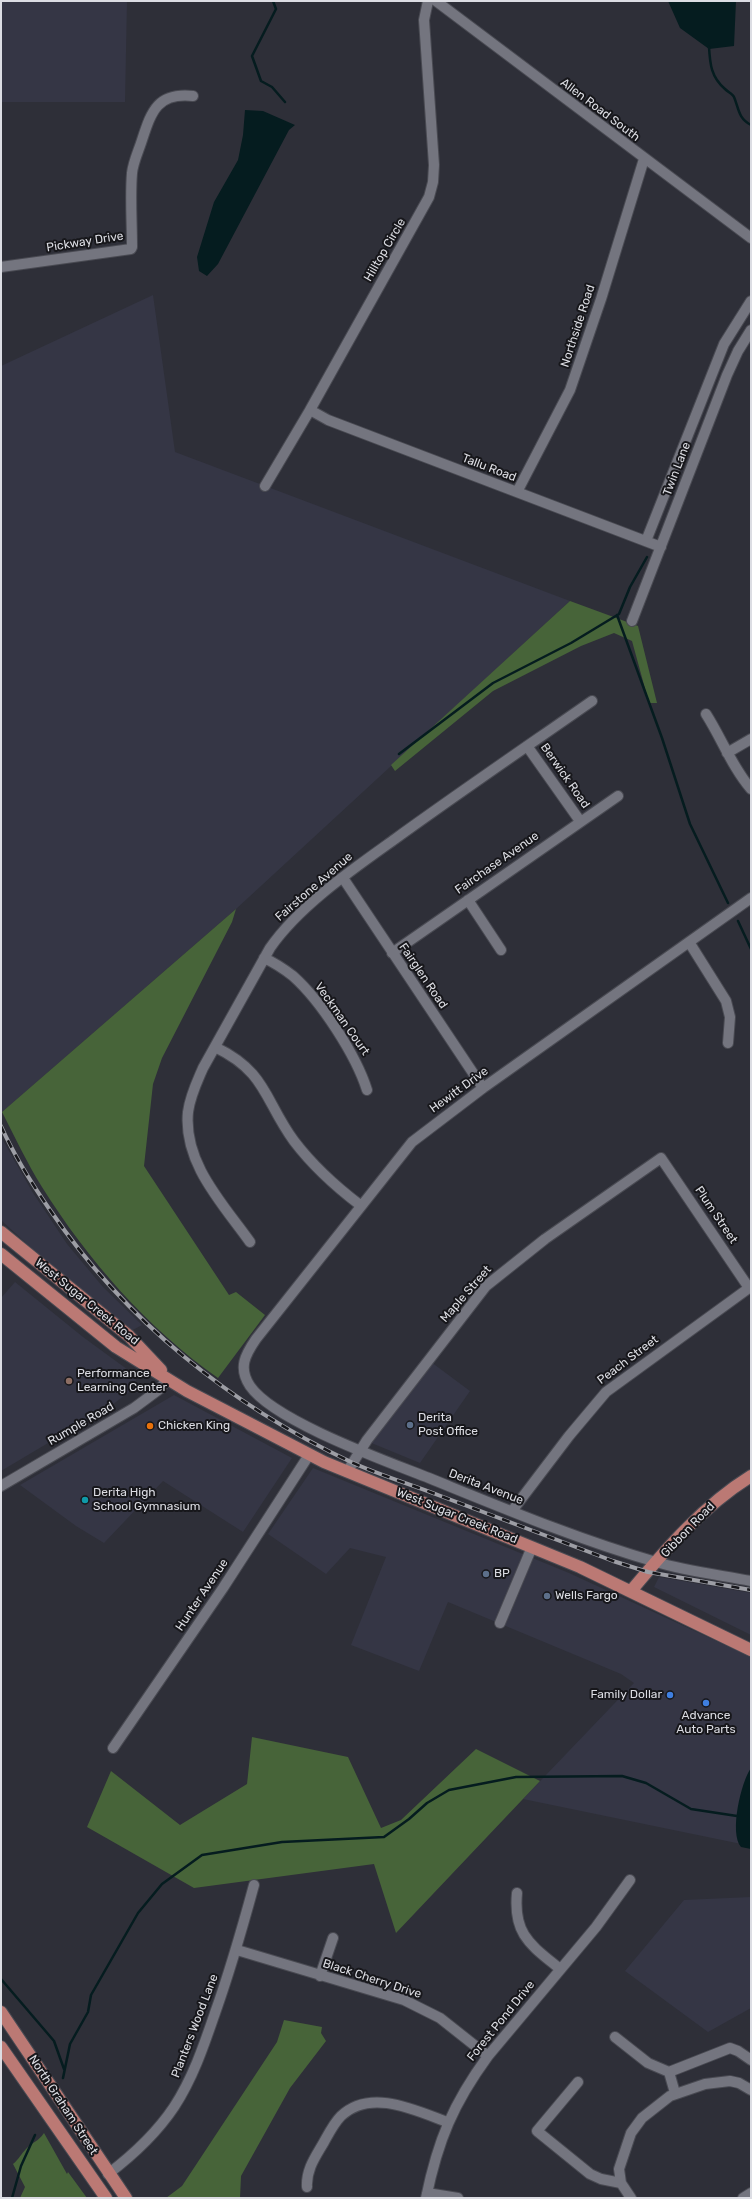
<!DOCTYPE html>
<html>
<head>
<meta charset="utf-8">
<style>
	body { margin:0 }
	#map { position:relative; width:752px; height:2199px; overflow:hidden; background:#2e2f38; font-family:Rubik,sans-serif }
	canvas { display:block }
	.frame { position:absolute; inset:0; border:2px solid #dcdde3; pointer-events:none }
</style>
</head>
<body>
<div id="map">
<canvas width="752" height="2199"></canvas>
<div class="frame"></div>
</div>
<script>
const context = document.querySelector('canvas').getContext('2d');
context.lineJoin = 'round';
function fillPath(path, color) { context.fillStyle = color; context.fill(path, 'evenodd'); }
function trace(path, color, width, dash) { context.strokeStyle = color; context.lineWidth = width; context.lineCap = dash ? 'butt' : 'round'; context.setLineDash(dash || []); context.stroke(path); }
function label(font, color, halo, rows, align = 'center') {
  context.font = font + ' Rubik,sans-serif'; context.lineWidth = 4; context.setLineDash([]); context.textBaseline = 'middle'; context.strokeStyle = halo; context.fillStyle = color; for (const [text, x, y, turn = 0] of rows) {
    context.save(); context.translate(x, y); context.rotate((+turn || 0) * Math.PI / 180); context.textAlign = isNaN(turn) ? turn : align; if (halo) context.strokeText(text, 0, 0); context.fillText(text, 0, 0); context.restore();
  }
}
const built = new Path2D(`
	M1,1H127L125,102H1Z
	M153,295L175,452L570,601L236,909L1,1113V366Z
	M1,1137L33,1193L67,1244L103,1287L142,1325L131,1331L40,1256L1,1220Z
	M15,1282L83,1337L135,1375L137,1386L112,1405L1,1471V1298Z
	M431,1362L470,1391L420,1463L369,1442Z
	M174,1395L292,1458L243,1532L163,1481L104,1543L76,1526L20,1485Z
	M313,1468L569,1573L751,1657V1846L523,1799L634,1683L621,1674L448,1602L419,1671L351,1645L386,1557L350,1548L326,1574L268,1534Z
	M659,1577L751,1593V1635L654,1587Z
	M751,1897V2008L708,2032L625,1971L684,1900Z`);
const forest = new Path2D(`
	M570,601L638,626L657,703H649L632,641L614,633L581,646L493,691L395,771L391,765Z
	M236,909L232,922L162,1058L153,1084L144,1166L229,1295L236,1292L265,1315L218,1378C148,1329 87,1259 42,1187C27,1163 15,1137 2,1112Z
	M252,1737L348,1757L381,1828L401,1820L476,1749L540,1781L396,1933L374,1864L194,1888L87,1827L111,1771L180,1825L247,1784Z
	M284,2020L322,2027L321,2033L326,2041L290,2088L241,2176L240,2198H166L182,2186L277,2042Z
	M44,2133L67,2174L68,2172L87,2198H20L25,2187L13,2164C19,2159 21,2154 26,2149C32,2142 38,2142 44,2133Z`);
const water = new Path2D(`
	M668,1H736L734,46L709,49L680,28Z
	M245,110L263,111L295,125L289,130L218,264L207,276L199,271L197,257L214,202L238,160L243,135Z
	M751,1768V1849L741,1847C729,1833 741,1782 751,1768Z`);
const stream = new Path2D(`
	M273,1L276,9L252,56L261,81L272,87L285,102
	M709,47C710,64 711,77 725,89C728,92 733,94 734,97C739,109 738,118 751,125
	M617,615L662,738L690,824L728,903
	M399,754L493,683L571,643L619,614L630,587L647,557
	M738,921L751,949
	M1,1979L54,2041L64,2069
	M63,2078L70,2044L88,2012L91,1995L138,1913L162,1884L202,1855L282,1842L384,1837L409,1819L427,1803L449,1790L516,1777L622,1776L646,1783L691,1809L737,1816
	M12,2198L21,2166L35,2135`);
const minor = new Path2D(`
	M436,1L751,238
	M1,267L131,249L132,247C132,222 130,197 132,173C133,163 138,152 141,143C151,113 156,92 193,96
	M310,410L328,420L661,547
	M265,486L310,410L429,197L433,182L434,165L424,20L428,1
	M517,492L570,390L601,299L644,159
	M646,541L724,344L751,301
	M632,621L727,375L738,351L751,330
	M706,714C722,739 732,767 751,789
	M527,746L580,821
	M727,753L751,739
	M343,878L483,1088
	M751,898L483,1088L412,1142L256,1339C245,1355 238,1368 250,1386C274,1421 386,1461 429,1478C503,1508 579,1540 656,1562C686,1571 720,1575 751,1581
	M468,900L501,950
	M689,942L726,1001L730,1017L728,1043
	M392,953L618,796
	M264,958C275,963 284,969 293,976C321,1001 356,1055 367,1090
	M215,1047C267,1072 264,1100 294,1141C313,1166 335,1186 360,1205
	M250,1242C223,1204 183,1163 188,1112C190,1096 197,1082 203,1068L270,948C299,906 353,869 395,839C460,792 526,747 592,701
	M347,1472L367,1440L486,1286L545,1239L661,1158L749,1288L606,1392L569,1436L512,1511
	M1,1486L134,1408L161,1388L167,1378
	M500,1623L532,1547
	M113,1748L223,1588L309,1455
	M517,1893C513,1935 531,1945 560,1969
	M237,1950L404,2000L440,2018L488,2056
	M320,1976L333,1938
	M615,2037L648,2063L669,2072
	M578,2082L537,2131L590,2174L601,2179L621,2183
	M675,2093L669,2072L730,2048L738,2051L751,2060
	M108,2174C133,2155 156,2134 174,2107C193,2078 204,2045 215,2013C230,1971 242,1929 254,1885
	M307,2187C306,2169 316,2156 324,2142C329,2133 334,2123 341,2116C370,2088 415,2110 447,2122
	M427,2193L458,2198
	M426,2198C438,2140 453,2104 488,2056L596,1927L630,1880
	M631,2198L621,2183L619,2169L631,2133L642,2118L670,2096L705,2084L730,2081L739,2083L751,2090
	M743,2198L751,2193`);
const major = new Path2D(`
	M1,1232L129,1336L161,1370
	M1,1254L116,1347L187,1391L218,1407L324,1462L580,1567L751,1650
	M631,1591C666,1549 704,1505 751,1476
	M1,2012L126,2198
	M1,2047L106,2198`);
const rail = new Path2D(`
	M1,1126C14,1155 32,1184 50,1210C126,1321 230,1405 351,1462C379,1475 410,1484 438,1495C497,1517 555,1539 613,1561L648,1572L751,1590`);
const markers = [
	[69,1381,4,"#8d6e63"],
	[410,1425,4,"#5c6f8a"],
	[150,1426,4,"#e8710a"],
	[85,1500,4,"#0f9aa8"],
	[486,1574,4,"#5c6f8a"],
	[547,1596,4,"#5c6f8a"],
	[670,1695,4,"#3f7fe0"],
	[706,1703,4,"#3f7fe0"]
];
const streetNames = [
	["Allen Road South",600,110,37],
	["Pickway Drive",85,242,-9],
	["Hilltop Circle",385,250,-60],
	["Northside Road",578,326,-72],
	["Tallu Road",489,468,21],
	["Twin Lane",677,469,-69],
	["Berwick Road",565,776,55],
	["Fairchase Avenue",497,863,-35],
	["Fairstone Avenue",314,887,-41],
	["Fairglen Road",423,976,56],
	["Veckman Court",342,1019,55],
	["Hewitt Drive",459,1090,-36],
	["Plum Street",716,1215,56],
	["Maple Street",466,1294,-49],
	["West Sugar Creek Road",87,1302,39],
	["Peach Street",628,1360,-37],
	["Rumple Road",81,1424,-30],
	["Derita Avenue",486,1487,21],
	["West Sugar Creek Road",457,1516,22],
	["Gibbon Road",688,1530,-46],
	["Hunter Avenue",202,1595,-56],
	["Black Cherry Drive",372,1979,18],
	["Forest Pond Drive",501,2021,-51],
	["Planters Wood Lane",195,2026,-69],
	["North Graham Street",63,2105,57]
];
const poiNames = [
	["Performance",77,1374],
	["Learning Center",77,1388],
	["Derita",418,1418],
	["Post Office",418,1432],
	["Chicken King",158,1426],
	["Derita High",93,1493],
	["School Gymnasium",93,1507],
	["BP",494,1574],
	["Wells Fargo",555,1596],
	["Family Dollar",662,1695,"right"],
	["Advance",706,1716,"center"],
	["Auto Parts",706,1730,"center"]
];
fillPath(built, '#353645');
fillPath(forest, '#476439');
fillPath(water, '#051c1f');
trace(stream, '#051c1f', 2.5);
trace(minor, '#494a52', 12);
trace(major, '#494a52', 14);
trace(minor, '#74757f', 10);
trace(major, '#bb7974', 12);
trace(rail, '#9d9ea5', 4);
trace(rail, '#17171b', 2.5, [8]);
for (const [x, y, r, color] of markers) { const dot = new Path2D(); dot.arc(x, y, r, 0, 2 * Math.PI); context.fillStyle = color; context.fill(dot); trace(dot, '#17171b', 1.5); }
label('12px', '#dcdde3', '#17171b', streetNames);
label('12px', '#dcdde3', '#17171b', poiNames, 'left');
</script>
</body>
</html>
